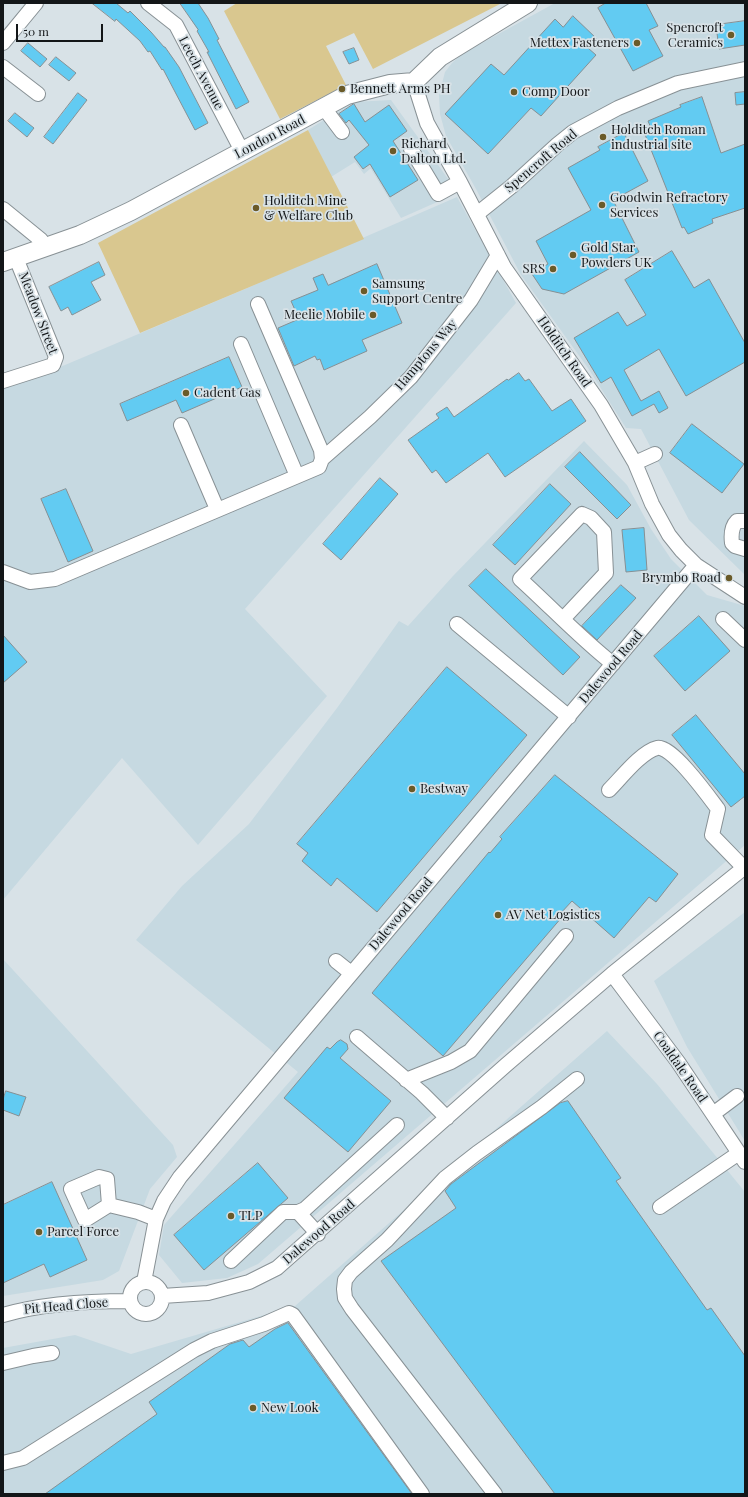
<!DOCTYPE html>
<html>
<head>
<meta charset="utf-8">
<style>
	body { margin:0 }
	#map { position:relative; width:748px; height:1497px; overflow:hidden; background:#d8e2e7; font-family:"Playfair Display",serif }
	canvas { display:block }
	.frame { position:absolute; inset:0; border:4px solid #131618; pointer-events:none }
	.scale { position:absolute; left:16px; top:24px; width:87px; height:18px; box-sizing:border-box; border:2px solid #131618; border-top:0; padding-left:5px; font-size:12px; line-height:14px; white-space:nowrap; color:#131618; -webkit-text-stroke:3px #d8e2e7; paint-order:stroke }
</style>
</head>
<body>
<div id="map">
<canvas width="748" height="1497"></canvas>
<div class="frame"></div>
<div class="scale">50 m</div>
</div>
<script>
const context = document.querySelector('canvas').getContext('2d');
context.lineJoin = 'round';
function fillPath(path, color) { context.fillStyle = color; context.fill(path, 'evenodd'); }
function trace(path, color, width, dash) { context.strokeStyle = color; context.lineWidth = width; context.lineCap = dash ? 'butt' : 'round'; context.setLineDash(dash || []); context.stroke(path); }
function label(font, color, halo, rows, align = 'center') {
  context.font = font + ' "Playfair Display",serif'; context.lineWidth = 3.5; context.setLineDash([]); context.textBaseline = 'middle'; context.strokeStyle = halo; context.fillStyle = color; for (const [text, x, y, turn = 0] of rows) {
    context.save(); context.translate(x, y); context.rotate((+turn || 0) * Math.PI / 180); context.textAlign = isNaN(turn) ? turn : align; if (halo) context.strokeText(text, 0, 0); context.fillText(text, 0, 0); context.restore();
  }
}
const built = new Path2D(`
	M555,3H745V575L689,520L641,429L626,428L588,368L521,275L476,189L446,136L440,114L439,95L445,72L452,63L462,54Z
	M391,100L451,183L442,196L444,199L401,218L371,169H370L364,174L355,162L331,177L308,130L353,102Z
	M457,197L516,303L245,609L327,696L198,845L122,758L3,900V389L65,365L245,289Z
	M584,441L627,485L651,529L671,559L707,595L745,606V845L258,1264L227,1278L182,1283L159,1255L164,1225L298,1072L136,940L182,886L249,824L337,708L399,621L408,626L453,576Z
	M745,912V1141L687,1047L654,981Z
	M3,959L173,1145L177,1157L150,1189L119,1271L103,1280L3,1296Z
	M607,1031L657,1084L745,1192V1494H3V1348L75,1335L131,1354L295,1306Z`);
const green = new Path2D(`
	M237,3H502L373,69L354,33L326,46L346,85L280,119L224,11Z
	M308,130L364,239L140,333L98,243Z`);
const building = new Path2D(`
	M92,3H116L128,13L130,11L151,32L164,47H165L179,67L208,123L195,130L163,69L162,70L150,51L148,52L140,41L116,19L115,21Z
	M180,3H198L208,18L219,39L217,40L249,102L236,109L207,52H209L197,31L198,30Z
	M606,3H646L658,26L649,30L663,56L633,71L598,8Z
	M573,16L597,39L588,48L596,55L541,116L531,108L488,154L445,114L491,64L504,75L555,19L563,27Z
	M745,21V45L719,49L716,25Z
	M28,43L47,59L40,67L21,51Z
	M354,48L359,60L349,64L343,52Z
	M56,57L76,73L69,81L49,65Z
	M745,92V104L736,105L735,93Z
	M78,93L87,100L53,144L44,137Z
	M702,97L721,153L745,144V208L712,219L713,223L688,234L684,227L682,228L644,132L651,128L648,121L681,107L680,105Z
	M354,104L365,122L389,105L407,131L393,141L418,180L390,197L370,164L363,169L354,157L369,145L349,120L346,123L339,114Z
	M15,113L34,128L27,137L8,121Z
	M624,133L648,181L613,200L639,252L564,294L542,289L532,274L548,264L536,241L591,210L568,168L600,150L598,147Z
	M672,251L694,288L709,279L745,343V362L686,396L659,349L624,370L641,401L659,391L668,408L659,413L654,404L632,416L611,377L601,383L574,338L618,312L627,326L646,315L625,280Z
	M99,262L105,275L91,282L101,300L72,315L68,307L61,311L49,287Z
	M377,264L402,323L362,340L367,351L324,370L320,359L317,360L315,356L294,366L278,328L299,319L291,301L318,290L313,278L323,274L328,285Z
	M229,357L242,387L182,413L176,400L127,421L120,404Z
	M519,373L525,381L529,379L552,411L571,399L586,421L505,477L488,453L446,483L436,470L432,473L408,440L439,418L436,414L447,407L454,417L507,379L508,380Z
	M692,424L744,464L722,493L670,453Z
	M580,452L631,505L617,519L565,467Z
	M380,478L398,494L341,560L323,544Z
	M550,484L571,504L515,565L493,545Z
	M66,489L93,551L68,562L41,499Z
	M644,528L647,570L626,572L622,530Z
	M486,569L580,657L563,675L469,586Z
	M621,585L636,598L597,640L582,626Z
	M699,616L730,651L685,691L654,656Z
	M3,635L27,662L3,683Z
	M447,667L527,735L377,912L337,878L331,886L302,861L308,853L297,844Z
	M696,715L745,774V796L731,807L672,735Z
	M555,775L678,874L656,902L649,897L614,938L572,901L560,914L562,917L443,1056L372,993L489,852L490,853L502,839L500,837Z
	M341,1040L347,1044L348,1049L340,1058L391,1101L348,1152L284,1098L327,1047L330,1049L337,1042Z
	M6,1091L26,1097L19,1116L3,1110V1100Z
	M568,1101L621,1178L616,1181L707,1310L711,1308L745,1356V1494H555L381,1261L456,1208L445,1191L451,1184L560,1103Z
	M258,1163L288,1198L204,1270L174,1235Z
	M52,1182L87,1260L50,1277L44,1264L3,1283V1205Z
	M288,1323L412,1494H45L157,1414L149,1402L230,1344L243,1340L249,1347L275,1329Z`);
const minor = new Path2D(`
	M148,3L176,25L242,151
	M3,43L36,3
	M3,67L38,94
	M414,82L427,123L460,182L504,267L601,405L635,463L652,504L669,535L681,550L696,565L745,597
	M324,108L342,132
	M411,149L438,194L460,182
	M3,209L41,240L43,248
	M477,214L512,186L558,144L573,132L618,108L678,83L745,69
	M241,344L297,476
	M3,381L53,365L56,357L16,258
	M181,425L217,509
	M322,459L370,417L411,377L471,300L498,255
	M635,463L655,454
	M745,521H737C731,527 731,535 732,543L735,546L745,549
	M3,572L30,582L55,579L319,467L322,459L321,450L258,304
	M563,619L606,573L604,532L591,518L582,514L520,579C551,607 580,638 613,664
	M723,619L745,640
	M457,624L569,717
	M609,790C621,778 641,752 657,748C671,744 709,797 718,809L712,835L744,868
	M336,961L351,973
	M612,974L678,1062L745,1162
	M357,1037L422,1093L447,1118
	M406,1080L451,1062L470,1051L566,936
	M713,1114L737,1096
	M109,1205L107,1179L99,1177L71,1189L85,1220L109,1205L138,1212L156,1219
	M660,1207L739,1153
	M298,1212L318,1234
	M231,1261L283,1212H298L305,1209L397,1125
	M130 1298a16 16 0 1 1 32 0a16 16 0 1 1-32 0Z
	M144,1282L156,1219L164,1201L180,1177L696,565
	M162,1296L208,1293L249,1282L277,1268L506,1065L612,974L745,867
	M3,1315C40,1304 91,1301 130,1301
	M3,1363L33,1356L52,1353
	M3,1463L23,1458L194,1350L212,1341L264,1324L289,1313L293,1315L301,1326L422,1494
	M495,1494L352,1309L345,1298L344,1289L345,1280L351,1272L387,1240L445,1178L477,1153L542,1107L577,1079`);
const major = new Path2D(`
	M3,262L80,235L131,211L347,95L390,84L414,82L440,57L528,3`);
const markers = [
	[731,35,4,"#6a5a28"],
	[637,43,4,"#6a5a28"],
	[342,89,4,"#6a5a28"],
	[514,92,4,"#6a5a28"],
	[603,137,4,"#6a5a28"],
	[393,151,4,"#6a5a28"],
	[602,205,4,"#6a5a28"],
	[256,208,4,"#6a5a28"],
	[573,255,4,"#6a5a28"],
	[553,269,4,"#6a5a28"],
	[364,291,4,"#6a5a28"],
	[373,315,4,"#6a5a28"],
	[186,393,4,"#6a5a28"],
	[729,578,4,"#6a5a28"],
	[412,789,4,"#6a5a28"],
	[498,915,4,"#6a5a28"],
	[231,1216,4,"#6a5a28"],
	[39,1232,4,"#6a5a28"],
	[253,1408,4,"#6a5a28"]
];
const poiNames = [
	["Spencroft",723,28,"right"],
	["Ceramics",723,43,"right"],
	["Mettex Fasteners",629,43,"right"],
	["Bennett Arms PH",350,89],
	["Comp Door",522,92],
	["Holditch Roman",611,130],
	["industrial site",611,145],
	["Richard",401,144],
	["Dalton Ltd.",401,159],
	["Goodwin Refractory",610,198],
	["Services",610,213],
	["Holditch Mine",264,201],
	["& Welfare Club",264,216],
	["Gold Star",581,248],
	["Powders UK",581,263],
	["SRS",545,269,"right"],
	["Samsung",372,284],
	["Support Centre",372,299],
	["Meelie Mobile",365,315,"right"],
	["Cadent Gas",194,393],
	["Brymbo Road",721,578,"right"],
	["Bestway",420,789],
	["AV Net Logistics",506,915],
	["TLP",239,1216],
	["Parcel Force",47,1232],
	["New Look",261,1408]
];
const streetNames = [
	["Leech Avenue",201,73,62],
	["London Road",270,137,-28],
	["Spencroft Road",541,161,-40],
	["Meadow Street",38,313,69],
	["Holditch Road",564,352,55],
	["Hamptons Way",426,355,-50],
	["Dalewood Road",611,667,-50],
	["Dalewood Road",401,914,-50],
	["Coaldale Road",680,1067,55],
	["Dalewood Road",319,1232,-41],
	["Pit Head Close",66,1306,-5]
];
fillPath(built, '#c6d9e1');
fillPath(green, '#d9c78f');
fillPath(building, '#62cbf2');
trace(building, '#869094', 1);
trace(minor, '#889195', 16);
trace(major, '#889195', 20);
trace(minor, '#fff', 14);
trace(major, '#fff', 18);
for (const [x, y, r, color] of markers) { const dot = new Path2D(); dot.arc(x, y, r, 0, 2 * Math.PI); context.fillStyle = color; context.fill(dot); trace(dot, '#d8e2e7', 1.5); }
label('13px', '#131618', '#d8e2e7', poiNames, 'left');
label('13px', '#131618', '#d8e2e7', streetNames);
</script>
</body>
</html>
